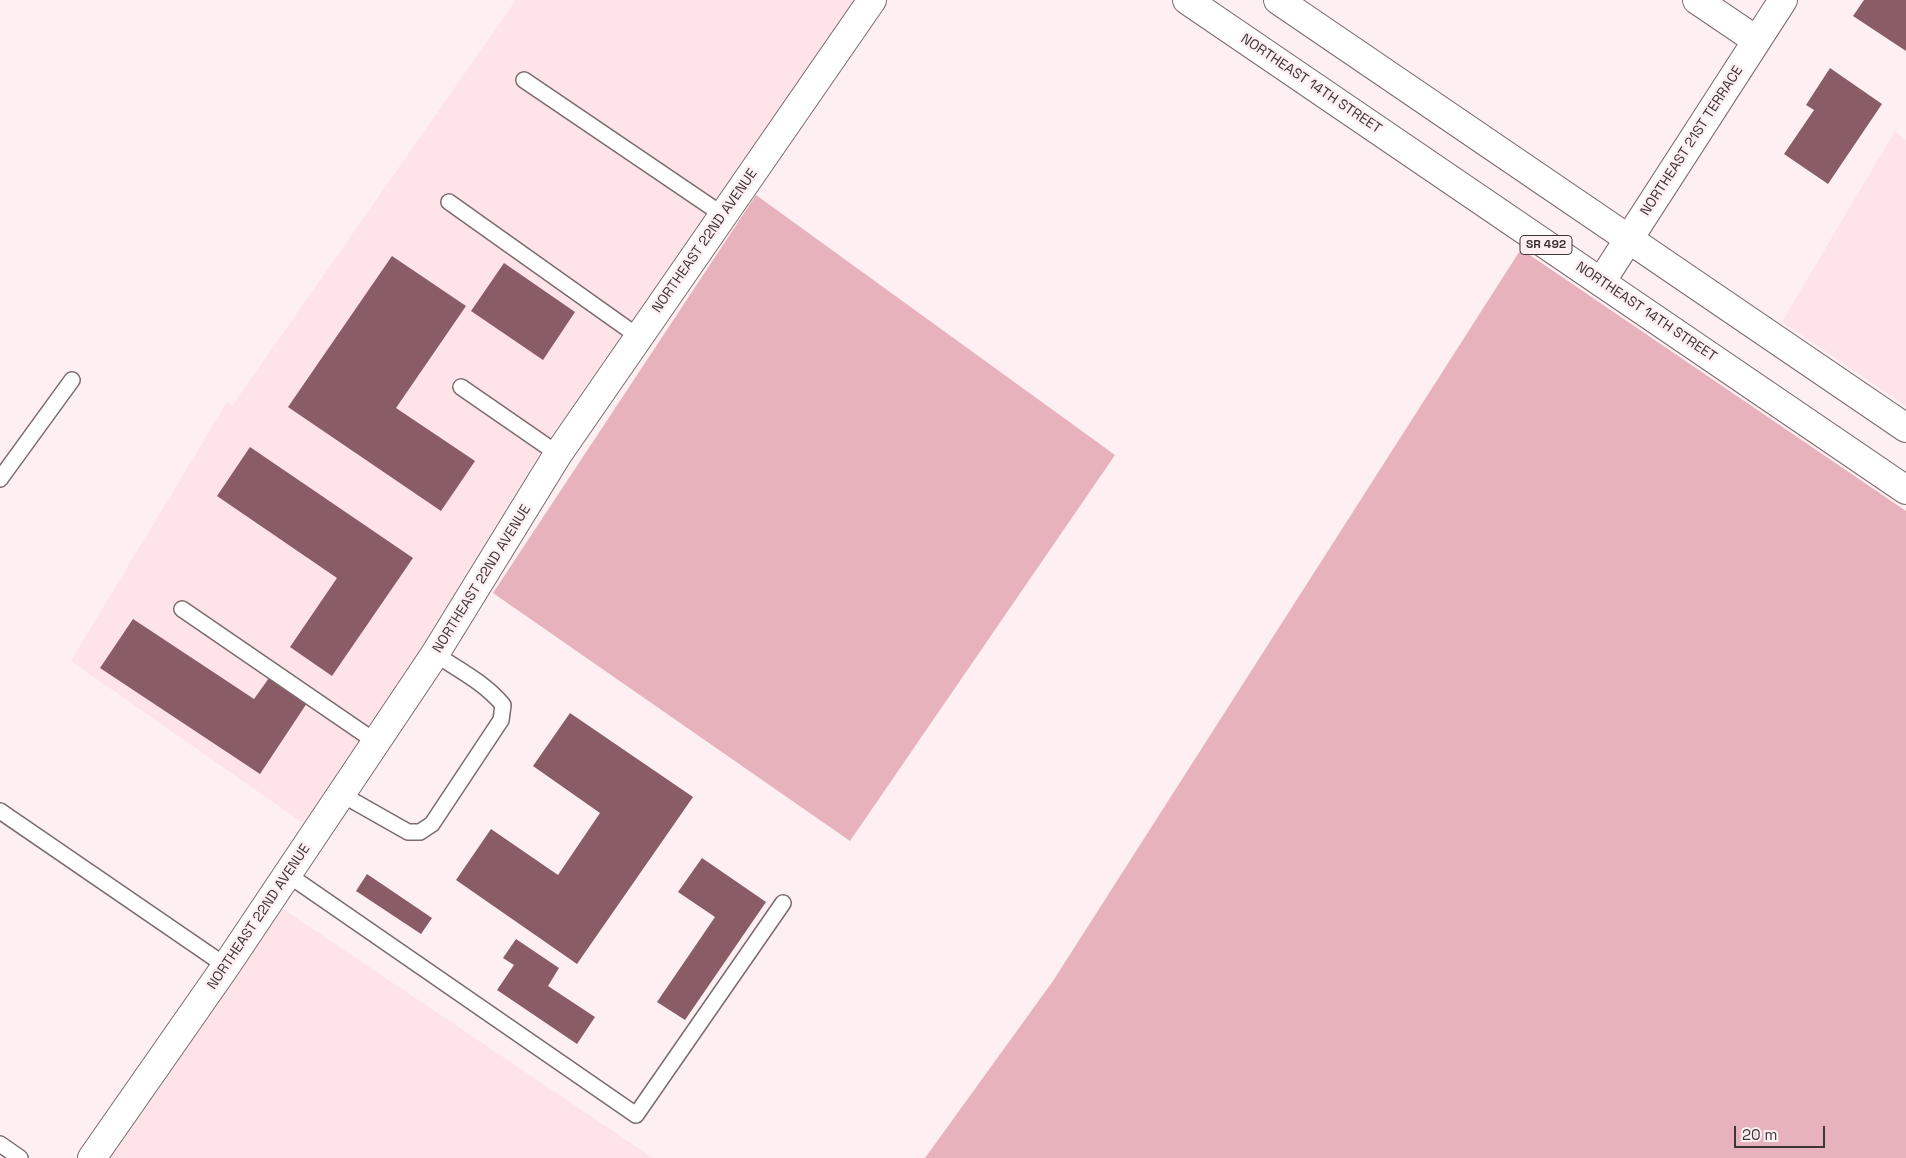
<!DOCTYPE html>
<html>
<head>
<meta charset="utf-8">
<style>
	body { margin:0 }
	#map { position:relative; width:1906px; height:1158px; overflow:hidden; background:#feeff2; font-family:"Space Grotesk",sans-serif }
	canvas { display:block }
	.scale { position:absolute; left:1734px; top:1126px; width:91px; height:22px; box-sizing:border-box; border:2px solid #3d3637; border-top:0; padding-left:6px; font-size:15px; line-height:18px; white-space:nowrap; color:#3d3637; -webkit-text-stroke:4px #feeff2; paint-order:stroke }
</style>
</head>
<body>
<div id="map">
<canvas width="1906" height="1158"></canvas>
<div class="scale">20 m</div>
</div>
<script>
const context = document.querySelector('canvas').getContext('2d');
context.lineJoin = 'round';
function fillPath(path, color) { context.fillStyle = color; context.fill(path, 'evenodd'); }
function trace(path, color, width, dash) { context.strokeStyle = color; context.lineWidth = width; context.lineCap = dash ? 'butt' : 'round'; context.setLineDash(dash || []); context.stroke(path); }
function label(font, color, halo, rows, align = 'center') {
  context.font = font + ' "Space Grotesk",sans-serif'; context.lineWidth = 5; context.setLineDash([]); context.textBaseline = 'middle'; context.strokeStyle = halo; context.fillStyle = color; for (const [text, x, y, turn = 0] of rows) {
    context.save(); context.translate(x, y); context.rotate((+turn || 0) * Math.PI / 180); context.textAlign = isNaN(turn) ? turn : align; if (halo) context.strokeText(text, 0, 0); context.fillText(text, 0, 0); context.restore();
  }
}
const built = new Path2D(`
	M516,0H854L545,445L422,646L303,823L71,661L227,402L232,406Z
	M1895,131L1906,140V406L1782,322Z
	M283,909L653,1158H111Z`);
const forest = new Path2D(`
	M756,195L1115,455L850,841L493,593Z
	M1521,249L1906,511V1158H925L1053,981Z`);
const building = new Path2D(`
	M1864,0H1906V51L1853,16Z
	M1830,68L1882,104L1828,184L1784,154L1814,110L1806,105Z
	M392,256L466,306L396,408L475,461L441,511L288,407Z
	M504,263L575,312L543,360L471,311Z
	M250,447L413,558L332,676L290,647L337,578L217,496Z
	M133,619L254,699L269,678L307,703L260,774L100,668Z
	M570,713L693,797L577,964L456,880L491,829L558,875L600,813L533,766Z
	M702,858L766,902L685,1020L657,1002L715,917L678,892Z
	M367,874L432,918L421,934L356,891Z
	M516,939L559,968L548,986L595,1017L577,1044L497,990L514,965L503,958Z`);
const lane = new Path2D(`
	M524,80L723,215
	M449,202L639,337
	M461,387L558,454
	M0,479L72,380
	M182,609L376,742
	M341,794L408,832H420L432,824L501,720L503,705C485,683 459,670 435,654
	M0,811L226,966
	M287,874L636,1115L783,903
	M0,1144L20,1158`);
const street = new Path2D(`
	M1697,0L1756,40
	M1601,282L1783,0
	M92,1158L226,966L435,654L558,454L872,0`);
const primary = new Path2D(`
	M1187,0L1906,490
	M1278,0L1906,428`);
const shields = [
	[1546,245,52]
];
const shieldNames = [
	["SR 492",1546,245]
];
const streetNames = [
	["NORTHEAST 14TH STREET",1311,84,34],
	["NORTHEAST 21ST TERRACE",1692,141,-57],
	["NORTHEAST 22ND AVENUE",705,241,-55],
	["NORTHEAST 14TH STREET",1646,312,34],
	["NORTHEAST 22ND AVENUE",482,579,-58],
	["NORTHEAST 22ND AVENUE",259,917,-56]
];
fillPath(built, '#fee3e8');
fillPath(forest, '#e7b2bc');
fillPath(building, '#8a5c65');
trace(lane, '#7b6b6e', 18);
trace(street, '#7b6b6e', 30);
trace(primary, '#7b6b6e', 30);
trace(lane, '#fff', 15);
trace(street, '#fff', 28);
trace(primary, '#fff', 28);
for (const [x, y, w] of shields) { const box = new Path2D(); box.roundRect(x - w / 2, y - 9.5, w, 19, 4); context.fillStyle = '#feeff2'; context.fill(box); trace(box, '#3d3637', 1); }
label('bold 12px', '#3d3637', null, shieldNames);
label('14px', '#3d3637', '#feeff2', streetNames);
</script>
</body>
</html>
